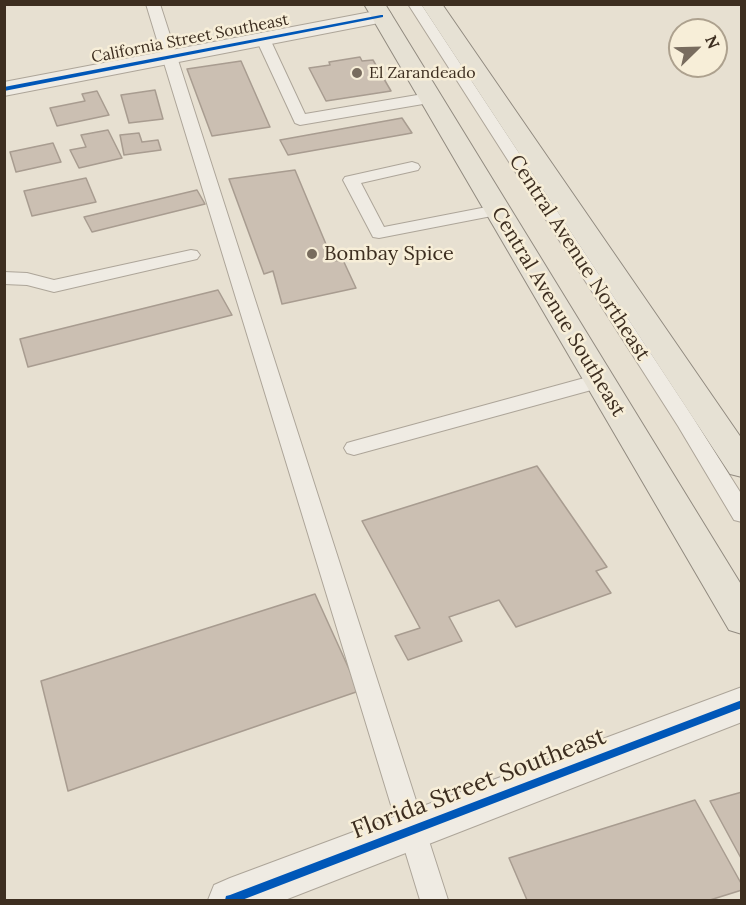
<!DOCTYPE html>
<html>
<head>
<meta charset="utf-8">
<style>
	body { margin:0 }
	#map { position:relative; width:746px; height:905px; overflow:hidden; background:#e7e0d1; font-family:Lora,serif }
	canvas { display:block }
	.frame { position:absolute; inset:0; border:6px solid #3d2e20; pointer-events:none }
	.north { position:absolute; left:668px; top:18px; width:60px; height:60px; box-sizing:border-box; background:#f7eed8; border:2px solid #ada18e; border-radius:50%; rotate:67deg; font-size:16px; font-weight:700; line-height:24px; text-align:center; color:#3d2e20 }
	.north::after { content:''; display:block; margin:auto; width:21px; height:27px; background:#786c5e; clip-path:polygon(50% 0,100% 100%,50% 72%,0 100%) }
</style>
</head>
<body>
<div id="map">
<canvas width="746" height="905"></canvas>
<div class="frame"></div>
<div class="north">N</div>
</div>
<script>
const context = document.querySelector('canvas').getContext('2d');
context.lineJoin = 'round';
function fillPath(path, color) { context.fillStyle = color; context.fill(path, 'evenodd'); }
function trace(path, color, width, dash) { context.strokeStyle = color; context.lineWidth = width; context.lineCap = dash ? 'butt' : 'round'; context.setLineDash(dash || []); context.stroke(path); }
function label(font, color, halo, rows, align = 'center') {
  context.font = font + ' Lora,serif'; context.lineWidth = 5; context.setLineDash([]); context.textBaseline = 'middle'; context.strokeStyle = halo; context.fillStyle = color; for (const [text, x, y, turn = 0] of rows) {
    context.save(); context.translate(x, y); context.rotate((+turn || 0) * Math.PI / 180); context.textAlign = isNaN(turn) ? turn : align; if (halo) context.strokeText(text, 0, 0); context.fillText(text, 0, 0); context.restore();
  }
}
const building = new Path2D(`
	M360,57L362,61L373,60L391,91L326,101L309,68L330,65L329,62Z
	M241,61L270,127L212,136L187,69Z
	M155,90L163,119L129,123L121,95Z
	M97,91L109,115L57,126L50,108L85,101L82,94Z
	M402,118L412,133L288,155L280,140Z
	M108,130L122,158L79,168L70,150L86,147L81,135Z
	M139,133L142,142L158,140L161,150L124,155L120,135Z
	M53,143L61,162L16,172L10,152Z
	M295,170L333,261L343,260L356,288L282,304L273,271L264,274L229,179Z
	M86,178L96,202L32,216L24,191Z
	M197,190L205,204L92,232L84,217Z
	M218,290L232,315L28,367L20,339Z
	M537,466L607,567L596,571L611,593L516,627L499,600L449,617L462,641L408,660L395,636L420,628L362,521Z
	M315,594L359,691L68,791L41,681Z
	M742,792V860L710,801Z
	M695,800L742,885V890L710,900H527L509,858Z`);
const service = new Path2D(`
	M146,4H160L448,900H420Z
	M408,4H421L692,416L742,495V522L734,520L678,426Z
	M263,35L270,39L305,114L429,93L437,98L429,103L300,125L295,123L256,39Z
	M412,162L418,164L420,167L418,170L361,183L384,227L497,205L503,206L505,210L503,214L497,215L379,238L373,237L343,180L345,177Z
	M191,250L197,251L200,255L197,259L54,292L27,285L4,284V272L27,273L54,280Z
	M599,374L606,376L609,381L606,386L354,455L347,453L344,448L347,443L354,441Z`);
const minor = new Path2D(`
	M381,10L389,11L392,16L389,21L4,96V82Z
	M742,687V722L285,900H208L214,885L230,878Z`);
const primary = new Path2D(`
	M364,4H385L742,586V634L729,630Z
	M421,4H442L742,439V477L730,474Z`);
const cycleway = new Path2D(`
	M381,15H383V17L4,91V87Z
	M742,700V708L242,900H225L226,896L230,895Z`);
const markers = [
	[357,73,6,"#786c5e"],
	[312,254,6,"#786c5e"]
];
const farStreetnames = [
	["California Street Southeast",190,39,-11]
];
const farPoinames = [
	["El Zarandeado",369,73]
];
const poiNames = [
	["Bombay Spice",324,254]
];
const streetNames = [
	["Central Avenue Northeast",579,258,57],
	["Central Avenue Southeast",558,312,59]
];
const nearStreetnames = [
	["Florida Street Southeast",479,784,-21]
];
fillPath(building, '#cbbfb2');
trace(building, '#a89c90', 1.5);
trace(service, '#ada599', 2);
trace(minor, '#ada599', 2);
trace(primary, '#928b80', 2);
fillPath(service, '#efebe3');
fillPath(minor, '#efebe3');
fillPath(primary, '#e6e1d4');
fillPath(cycleway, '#0057b8');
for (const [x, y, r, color] of markers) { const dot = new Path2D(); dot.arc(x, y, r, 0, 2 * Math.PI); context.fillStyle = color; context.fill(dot); trace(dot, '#f7eed8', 2); }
label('16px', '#3d2e20', '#f7eed8', farStreetnames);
label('16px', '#3d2e20', '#f7eed8', farPoinames, 'left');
label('20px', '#3d2e20', '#f7eed8', poiNames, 'left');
label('20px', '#3d2e20', '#f7eed8', streetNames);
label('24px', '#3d2e20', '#f7eed8', nearStreetnames);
</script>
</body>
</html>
